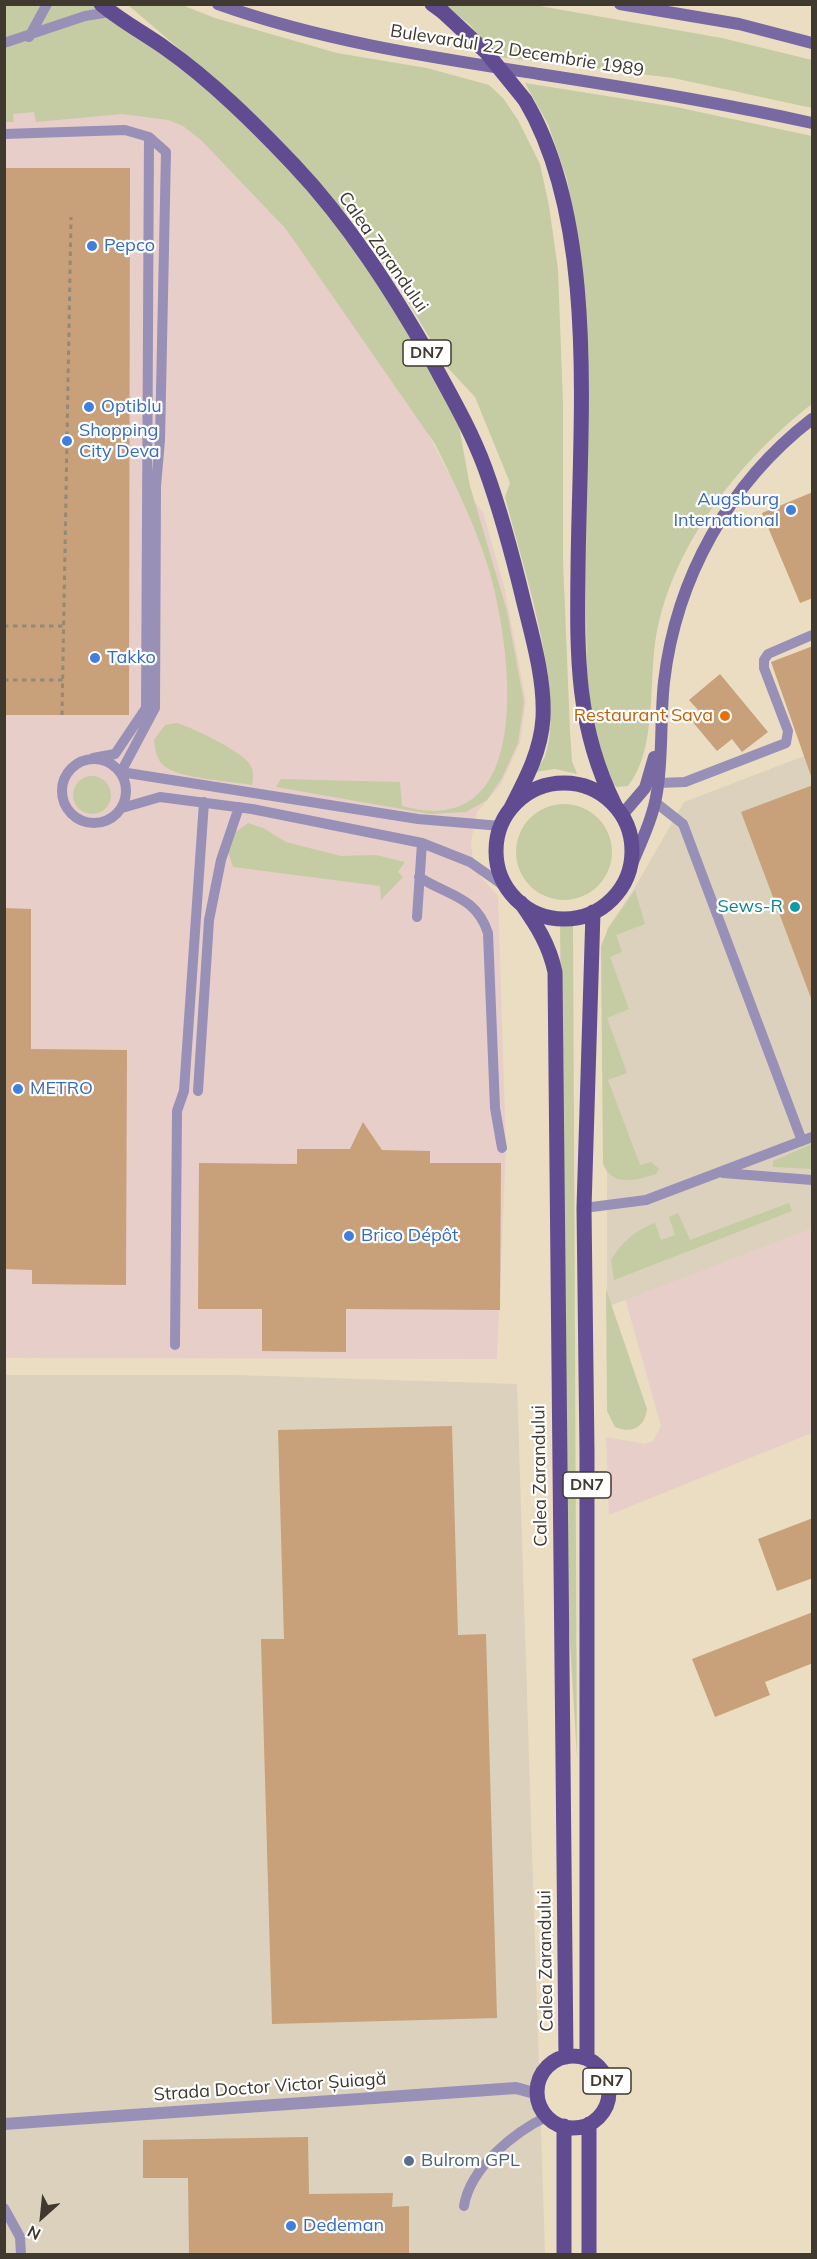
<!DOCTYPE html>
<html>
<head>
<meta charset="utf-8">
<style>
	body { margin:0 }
	#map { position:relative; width:817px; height:2259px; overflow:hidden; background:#ebddc2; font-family:Mulish,sans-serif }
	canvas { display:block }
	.frame { position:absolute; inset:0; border:6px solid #3f392f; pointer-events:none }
	.north { position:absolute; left:12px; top:2187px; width:60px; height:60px; -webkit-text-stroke:4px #fff; paint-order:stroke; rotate:207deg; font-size:16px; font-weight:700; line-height:24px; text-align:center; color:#3f392f }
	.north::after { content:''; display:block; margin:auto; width:21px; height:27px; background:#3f392f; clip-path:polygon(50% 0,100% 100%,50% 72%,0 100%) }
</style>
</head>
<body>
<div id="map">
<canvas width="817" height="2259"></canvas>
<div class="frame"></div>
<div class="north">N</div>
</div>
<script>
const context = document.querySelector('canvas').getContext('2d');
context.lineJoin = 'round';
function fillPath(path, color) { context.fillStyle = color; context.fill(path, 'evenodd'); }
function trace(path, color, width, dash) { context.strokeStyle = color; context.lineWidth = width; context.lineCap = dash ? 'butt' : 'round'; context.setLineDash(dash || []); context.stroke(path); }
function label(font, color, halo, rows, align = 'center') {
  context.font = font + ' Mulish,sans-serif'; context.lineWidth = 4.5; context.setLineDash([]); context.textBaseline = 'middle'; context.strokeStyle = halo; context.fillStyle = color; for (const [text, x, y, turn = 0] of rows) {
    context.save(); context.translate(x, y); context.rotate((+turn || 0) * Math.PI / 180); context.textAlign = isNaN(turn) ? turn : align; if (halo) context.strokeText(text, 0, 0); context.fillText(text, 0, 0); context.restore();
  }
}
const commercial = new Path2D(`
	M5,102L191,108L292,217L389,360L448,472L483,512L505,590L526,701L520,743L501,784L477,812L471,842L474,869L498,896L506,1147L497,1359L5,1358Z
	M812,1216V1433L609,1515L606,1437L645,1444L653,1441L661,1426L622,1288Z`);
const industrial = new Path2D(`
	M812,753V1228L607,1307V929L634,889L684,802Z
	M4,1375H236L517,1384L545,2254H5Z`);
const green = new Path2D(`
	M5,5H110L245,118L324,206L408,328L458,421L470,486L507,611L524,702L518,743L502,778L487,800L466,812L430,814L276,787L281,779L400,782L402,806C539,844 511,645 489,570C476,527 455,484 435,444L286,229L201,140L183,126L168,120L122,114L36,122L34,112L13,114L14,122H5Z
	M128,5H182L215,18L337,53L427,68L489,85L503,98L518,120L540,164L549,206L558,269L563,403V560L570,731L572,761L577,774L555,769L535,772C538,767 543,761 545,756C567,695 521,561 505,497L510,483L475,397L447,367L395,280L358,227L298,159L231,93Z
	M445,5H534L722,38L812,60V108L673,78L499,57L469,24Z
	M525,83L676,107L812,136V404C739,460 668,550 655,644C649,687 656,751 628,786L617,787L610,782L598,764L587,674L580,252L567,179L548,124Z
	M176,723C190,726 240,751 248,762C254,769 254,776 252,785C231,781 180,779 164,766C156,759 155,749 154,740L165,725Z
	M73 795a19 19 0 1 1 38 0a19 19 0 1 1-38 0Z
	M516 852a48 48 0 1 1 96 0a48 48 0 1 1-96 0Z
	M248,823L263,828L286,842L341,856L376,855L405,862L398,872L403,877L381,900L380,886L233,867L227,849L230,836Z
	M635,890L645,924L616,935L622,952L610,957L629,1009L607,1018L627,1073L608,1080L640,1165L651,1162L659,1169L656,1174C637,1180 613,1188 603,1164L601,946L608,929Z
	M560,925H573L577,1758L567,1592Z
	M812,1144V1169L773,1167V1161Z
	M789,1203L792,1211L614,1280L611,1260C622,1242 635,1230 655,1223L661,1240L675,1235L669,1217L678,1213L690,1240Z
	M606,1289L647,1409C645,1428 631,1434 615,1427L607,1411Z`);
const building = new Path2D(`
	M4,168H130L129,715H4Z
	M813,492V598L800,603L762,513Z
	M813,646V776H811L771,662Z
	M720,674L768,732L742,752L732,739L717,751L691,720L700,712L689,700Z
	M813,785V997L811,998L741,812Z
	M4,908L31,909V1049L127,1050L126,1285L32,1284V1270L4,1269Z
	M363,1122L382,1150L430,1151V1163H501L500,1310L346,1309V1352L262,1351V1309H198L199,1163L297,1164V1149H350Z
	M452,1426L458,1635L486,1634L497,2018L272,2024L261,1639H284L278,1430Z
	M813,1518V1578L777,1591L758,1539Z
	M813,1612V1663L765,1682L770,1695L715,1717L692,1659Z
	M308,2137L309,2194L393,2193L392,2207L409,2206V2254H189L188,2178H143V2140Z`);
const path = new Path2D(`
	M4,626H64
	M4,680H63
	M62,715L71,217`);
const service = new Path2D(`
	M29,37L47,4
	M4,43L85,16L110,12
	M4,134L125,130L149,137L166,152L160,440L156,486L155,708L121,772L418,819L501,826
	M93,758L115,754L146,708L149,137
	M62 791a32 32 0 1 1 64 0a32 32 0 1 1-64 0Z
	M658,783L685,782L786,743L788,731L764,668V660L768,654L812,635
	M655,802L683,824L802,1141
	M122,808L160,797L252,809L422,843L470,862L507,888
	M419,877C448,896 476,896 488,933L495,1108L502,1148
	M417,917L422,843
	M198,1091L209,920L221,860L239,807
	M723,1173L812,1180
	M584,1208L646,1200L812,1137
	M175,1345L177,1111L184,1091L204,802
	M464,2206C470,2168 514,2132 548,2116
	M4,2208L20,2237L21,2254`);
const minor = new Path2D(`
	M4,2124L516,2088L538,2094`);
const secondary = new Path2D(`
	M218,4C322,41 430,57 539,74C631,88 722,103 812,123
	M620,4L739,24L812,43
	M622,815L645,788L654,757
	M630,869C640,844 653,819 657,792C663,756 660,718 664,682C676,578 729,483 812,419`);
const primary = new Path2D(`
	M101,4C121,21 144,33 165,48C212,81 255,124 294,165C348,222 392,291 431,359C450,394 471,430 485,468C501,512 513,557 524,603C533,639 545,681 543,718C541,751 526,779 511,808
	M432,4L443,12
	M525,100C600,226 579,428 578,571C577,656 576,727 615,805
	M496 851a68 68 0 1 1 136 0a68 68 0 1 1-136 0Z
	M521,903C537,926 549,944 555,972L566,2057
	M537 2092a36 36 0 1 1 72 0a36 36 0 1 1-72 0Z
	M587,2058V1452L584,1208L593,912
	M589,2124V2254
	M564,2126V2254`);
const primaryBridge = new Path2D(`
	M443,12L486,52L525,100`);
const markers = [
	[92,246,6,"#3f7fe0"],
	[89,407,6,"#3f7fe0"],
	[67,441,6,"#3f7fe0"],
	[791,510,6,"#3f7fe0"],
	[95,658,6,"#3f7fe0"],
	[725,716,6,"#e8710a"],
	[795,907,6,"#0f9aa8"],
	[18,1089,6,"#3f7fe0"],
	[349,1236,6,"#3f7fe0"],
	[409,2161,6,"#5c6f8a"],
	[291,2226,6,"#3f7fe0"]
];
const shields = [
	[427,353,48],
	[587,1485,48],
	[607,2081,48]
];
const shieldNames = [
	["DN7",427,353],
	["DN7",587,1485],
	["DN7",607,2081]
];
const streetNames = [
	["Bulevardul 22 Decembrie 1989",517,51,9],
	["Calea Zarandului",383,252,55],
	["Calea Zarandului",540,1476,-91],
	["Calea Zarandului",546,1961,-91],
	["Strada Doctor Victor Șuiagă",270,2087,-4]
];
const shopNames = [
	["Pepco",104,246],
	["Optiblu",101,407],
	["Shopping",79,431],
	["City Deva",79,452],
	["Augsburg",779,500,"right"],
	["International",779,521,"right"],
	["Takko",107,658],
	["METRO",30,1089],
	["Brico Dépôt",361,1236],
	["Dedeman",303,2226]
];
const foodNames = [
	["Restaurant Sava",713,716]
];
const cultureNames = [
	["Sews-R",783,907]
];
const serviceNames = [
	["Bulrom GPL",421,2161]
];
fillPath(commercial, '#e8cec9');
fillPath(industrial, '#dbd1bc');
fillPath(green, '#c5cca3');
fillPath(building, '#c8a079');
trace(path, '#938977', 3, [4.5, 4.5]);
trace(service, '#9990b7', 10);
trace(minor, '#9990b7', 12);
trace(secondary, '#7869a2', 12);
trace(primary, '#614c92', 15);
trace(primaryBridge, '#614c92', 15);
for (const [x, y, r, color] of markers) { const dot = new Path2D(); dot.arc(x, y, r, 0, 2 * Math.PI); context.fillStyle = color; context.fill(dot); trace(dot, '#fff', 2); }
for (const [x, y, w] of shields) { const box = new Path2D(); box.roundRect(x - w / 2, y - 13, w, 26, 4.5); context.fillStyle = '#fff'; context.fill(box); trace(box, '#3f392f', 1.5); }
label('bold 16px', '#3f392f', null, shieldNames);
label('18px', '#3f392f', '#fff', streetNames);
label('18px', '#366cbe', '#fff', shopNames, 'left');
label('18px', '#c56008', '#fff', foodNames, 'right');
label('18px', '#0d838f', '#fff', cultureNames, 'right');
label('18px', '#4e5e75', '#fff', serviceNames, 'left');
</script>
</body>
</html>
